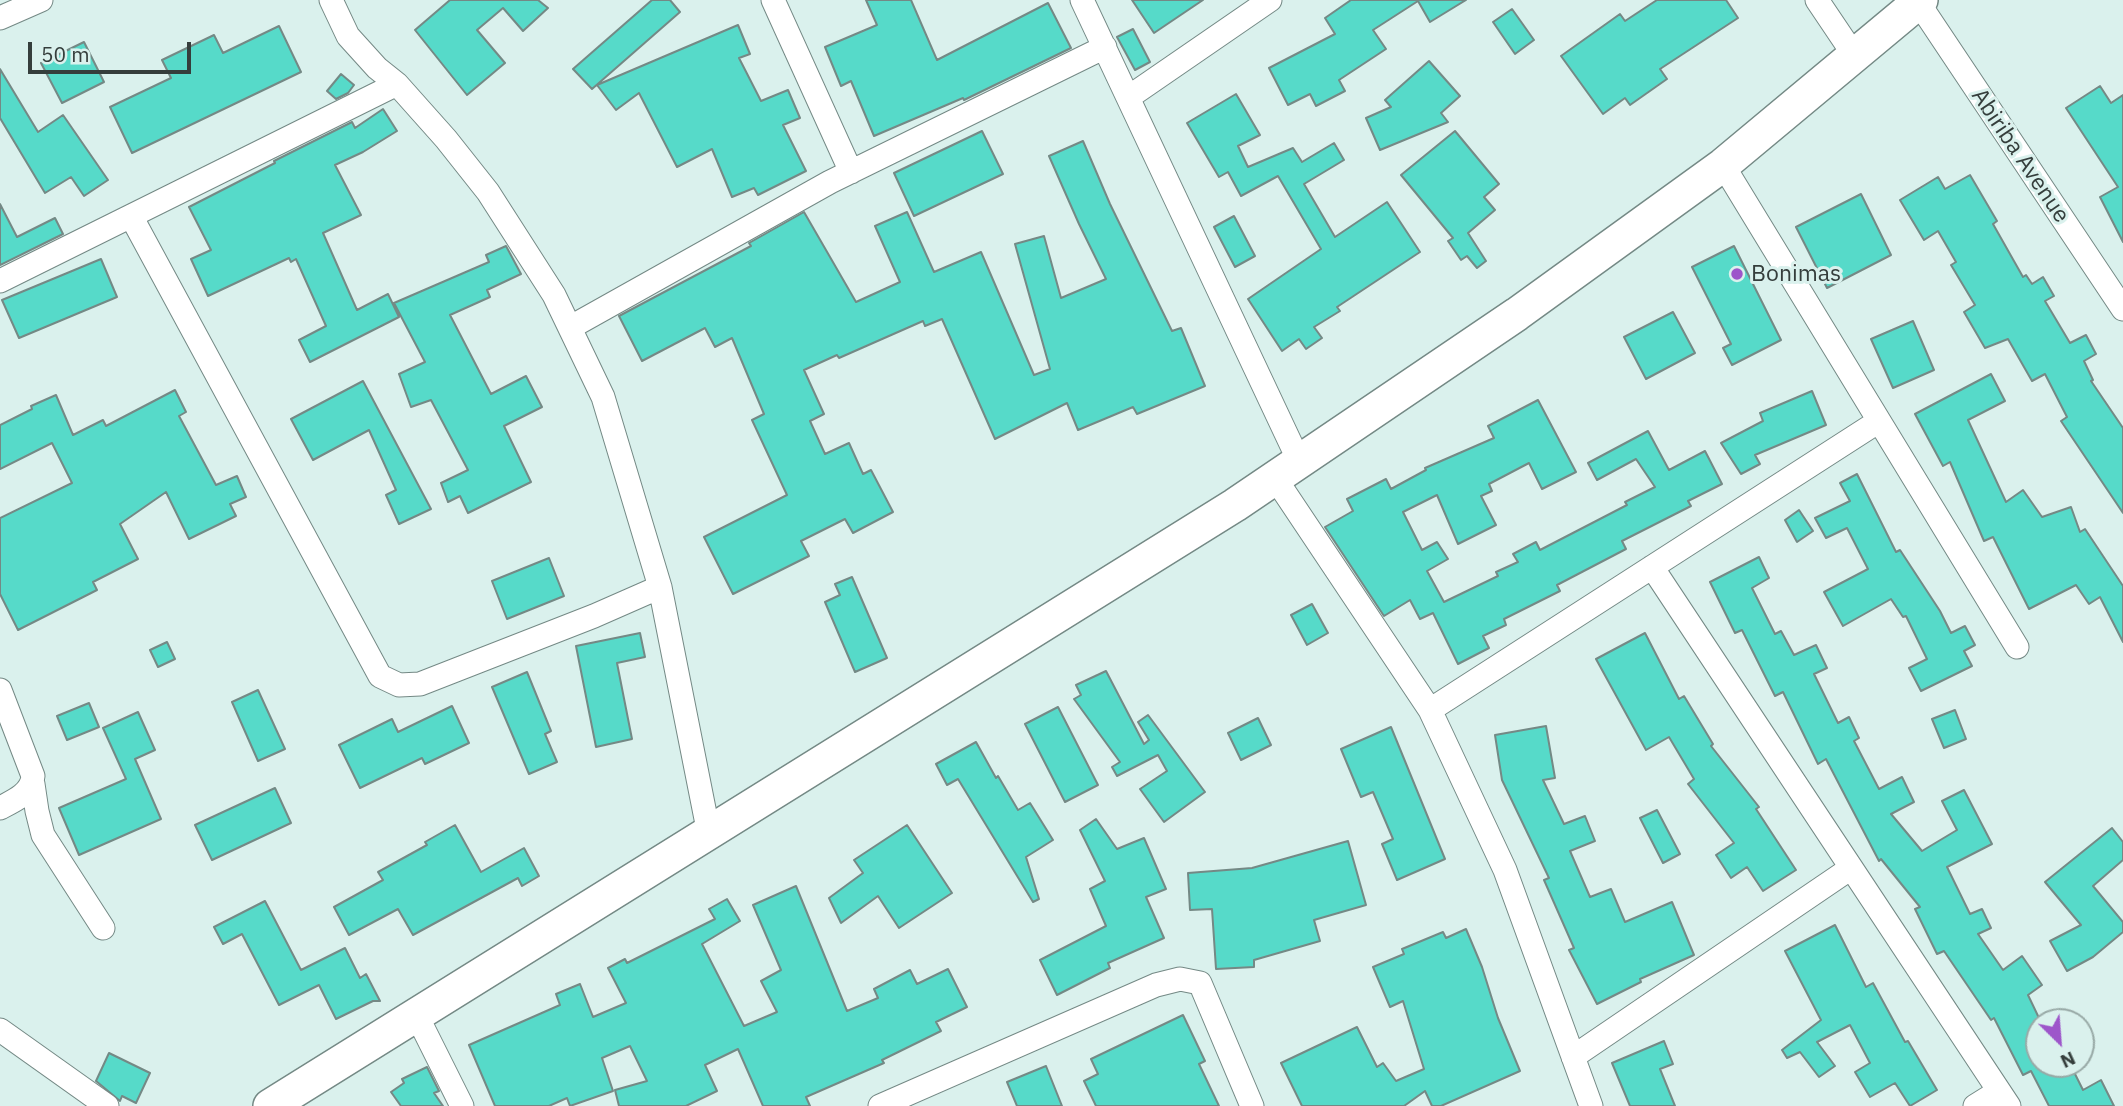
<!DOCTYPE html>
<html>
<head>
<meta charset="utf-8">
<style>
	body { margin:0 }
	#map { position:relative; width:2123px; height:1106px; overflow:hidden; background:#daf1ed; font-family:"IBM Plex Sans",sans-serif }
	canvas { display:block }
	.north { position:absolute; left:2025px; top:1008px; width:70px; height:70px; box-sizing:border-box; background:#daf1ed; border:2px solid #98a9a6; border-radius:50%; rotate:155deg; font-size:19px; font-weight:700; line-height:28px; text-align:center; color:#353e3c }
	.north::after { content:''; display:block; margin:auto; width:24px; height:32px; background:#9d56ca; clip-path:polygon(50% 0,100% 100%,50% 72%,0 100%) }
	.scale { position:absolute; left:28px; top:42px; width:163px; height:32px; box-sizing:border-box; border:4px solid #353e3c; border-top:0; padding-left:9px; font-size:21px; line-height:24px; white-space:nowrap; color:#353e3c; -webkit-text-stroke:5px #daf1ed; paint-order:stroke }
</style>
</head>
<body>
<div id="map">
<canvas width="2123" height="1106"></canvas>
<div class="north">N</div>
<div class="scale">50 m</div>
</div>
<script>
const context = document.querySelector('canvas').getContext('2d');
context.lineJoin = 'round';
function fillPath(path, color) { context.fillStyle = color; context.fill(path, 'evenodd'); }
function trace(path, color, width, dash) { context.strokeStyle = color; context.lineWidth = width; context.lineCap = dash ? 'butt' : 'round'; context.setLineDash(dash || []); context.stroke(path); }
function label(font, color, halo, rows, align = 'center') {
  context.font = font + ' "IBM Plex Sans",sans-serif'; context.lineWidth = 6; context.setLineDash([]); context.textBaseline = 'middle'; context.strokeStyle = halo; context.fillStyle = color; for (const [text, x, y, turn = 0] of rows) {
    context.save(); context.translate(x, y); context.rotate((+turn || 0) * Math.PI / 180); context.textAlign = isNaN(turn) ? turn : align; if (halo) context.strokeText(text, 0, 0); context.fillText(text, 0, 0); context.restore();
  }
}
const building = new Path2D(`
	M450,0H538L548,8L523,31L503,8L477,30L505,63L467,95L415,30Z
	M652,0H670L680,12L592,89L573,69Z
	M866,0H911L937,60L1048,3L1071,48L964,100L963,98L874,136L851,81L841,86L825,47L877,25Z
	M1132,0H1203L1154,33Z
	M1351,0H1466L1430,22L1418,1L1373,30L1386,49L1339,80L1345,91L1316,106L1310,94L1288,105L1269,68L1335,34L1325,18Z
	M1657,0H1726L1738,18L1660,69L1667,79L1630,105L1625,98L1603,114L1561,56L1620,14L1625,21Z
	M1512,9L1534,40L1515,54L1493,22Z
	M738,25L750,54L739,58L761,101L788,90L800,118L783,125L806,171L758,195L754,188L732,197L712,149L677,167L639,93L616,110L597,85Z
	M279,26L301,72L132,153L110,107L171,78L162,60L214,35L223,53Z
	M1133,29L1150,62L1135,70L1117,37Z
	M84,42L104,82L62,103L41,63Z
	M1429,61L1460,96L1441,113L1448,122L1380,150L1366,118L1391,107L1385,100Z
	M0,69L38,132L63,115L108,180L84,196L71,177L45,193L0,118Z
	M341,74L354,85L348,93L336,99L327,91Z
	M2100,86L2111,103L2123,95V242L2100,197L2118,187L2066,108Z
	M1236,94L1260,135L1238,146L1248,167L1293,148L1302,162L1334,143L1344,160L1304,184L1335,237L1387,202L1420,252L1337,307L1340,311L1314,327L1322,338L1306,349L1299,339L1282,351L1248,299L1321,249L1278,176L1241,196L1228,172L1219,177L1187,123Z
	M383,109L397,131L363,152L335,165L361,215L323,233L357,310L388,294L399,317L310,362L299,340L326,326L296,259L291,262L289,258L208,296L191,259L211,250L189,207L275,163L274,161L352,122L355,128Z
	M982,131L1003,174L914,216L894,173Z
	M1455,131L1499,184L1484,197L1495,210L1468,233L1486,261L1477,268L1467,256L1461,260L1448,241L1453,238L1401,175Z
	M1083,141L1110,204L1172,331L1181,328L1205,386L1137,414L1133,407L1078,430L1067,403L995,439L942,319L925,326L923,321L839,358L837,355L804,370L824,414L810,421L825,454L849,443L863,474L871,470L893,512L853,533L845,519L801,541L809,556L733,594L704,537L787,495L752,420L764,414L732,338L715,347L705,328L642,361L619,316L751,246L749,243L804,212L856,302L900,282L875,226L907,212L934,272L981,252L1034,375L1050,369L1015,244L1044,236L1061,298L1106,279L1079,224L1049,156Z
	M1970,175L1997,221L1993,224L2023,277L2026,275L2032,284L2043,277L2054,296L2045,301L2070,343L2086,335L2096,354L2084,361L2093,380L2091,381L2123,428V513L2061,421L2067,417L2045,374L2032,381L2008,339L1985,348L1964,312L1975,305L1951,265L1956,262L1938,231L1924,240L1900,200L1938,177L1945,189Z
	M1861,194L1891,255L1827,288L1796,227Z
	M0,204L17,237L55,218L63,234L0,265Z
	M1234,216L1255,256L1235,267L1214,227Z
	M506,246L521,274L487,290L490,297L450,315L491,394L526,376L542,407L504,426L531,482L468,513L460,496L448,502L441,483L468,470L431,400L411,407L399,374L425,362L394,303L489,262L486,255Z
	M1734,246L1781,340L1732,365L1723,348L1731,344L1692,267Z
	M101,259L117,297L19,338L2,300Z
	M1673,312L1695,353L1646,379L1624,337Z
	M1913,321L1934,370L1893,388L1871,339Z
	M1991,374L2005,401L1968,420L2006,502L2023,490L2042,517L2071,507L2080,532L2085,529L2123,586V642L2100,597L2089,604L2076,585L2029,609L1993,537L1984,541L1950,462L1943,466L1915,414Z
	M363,381L431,509L399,524L386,495L396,490L369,430L313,460L291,419Z
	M175,390L186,412L179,416L216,485L237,476L246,497L230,504L236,516L189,539L166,492L120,524L138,559L93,582L97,590L18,630L0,594V518L72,483L52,443L0,469V425L32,409L31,406L56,395L73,435L103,420L106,426Z
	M1812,391L1826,425L1755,455L1760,464L1741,474L1721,443L1763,421L1760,413Z
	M1538,400L1576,472L1542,489L1529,463L1489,484L1492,491L1481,496L1496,525L1458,544L1437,495L1403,512L1422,550L1437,542L1448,559L1427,571L1444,602L1498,576L1496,572L1518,562L1513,554L1536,542L1540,550L1627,505L1625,502L1655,487L1636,459L1597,480L1588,463L1648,431L1669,470L1705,451L1722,484L1688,501L1691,506L1622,541L1626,549L1557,585L1560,591L1504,619L1506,625L1483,636L1489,648L1458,664L1433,613L1420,619L1410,600L1384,616L1325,527L1353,511L1347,499L1386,479L1391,489L1426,470L1425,468L1494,438L1488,426Z
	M1857,474L1896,552L1900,550L1940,611L1951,633L1965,626L1975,645L1964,651L1972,666L1921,691L1909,668L1927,659L1906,616L1903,617L1891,599L1843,626L1824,592L1868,569L1847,528L1826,538L1815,518L1850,501L1840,483Z
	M1799,510L1813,531L1797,542L1785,520Z
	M1759,557L1769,578L1752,588L1775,634L1781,631L1794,655L1816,645L1827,668L1814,674L1838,723L1849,717L1859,738L1854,741L1879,789L1902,777L1914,802L1891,814L1922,851L1957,830L1942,801L1964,790L1992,844L1947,867L1970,914L1982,909L1991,928L1978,934L2003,970L2022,956L2042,985L2028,995L2039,1018V1064H2070L2083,1090L2101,1080L2114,1106H2049L2031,1071L2023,1075L1994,1018L1991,1020L1944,951L1937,954L1915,909L1920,907L1881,859L1879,861L1826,759L1818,764L1783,692L1775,696L1742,630L1735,633L1710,582Z
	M549,558L564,596L507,619L492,581Z
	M852,577L887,658L855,672L825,602L840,595L835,584Z
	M1312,604L1328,633L1307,645L1291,615Z
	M640,633L645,657L617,663L632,739L596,747L576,646Z
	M1645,633L1679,699L1684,696L1713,744L1711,746L1759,807L1756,809L1796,870L1763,891L1747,867L1731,878L1716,855L1734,843L1688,784L1694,779L1669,737L1646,750L1596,659Z
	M167,642L175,659L158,667L150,650Z
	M1106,671L1144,744L1149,740L1138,722L1148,715L1205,792L1164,822L1140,789L1167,771L1158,755L1117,776L1112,767L1120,762L1074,699L1081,695L1076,685Z
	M527,672L551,731L545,734L557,762L529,774L492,687Z
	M258,690L285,749L258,761L232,702Z
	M89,703L99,727L67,740L57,716Z
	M452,706L469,743L425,764L422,758L360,788L339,745L392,719L398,732Z
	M1058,707L1098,785L1065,802L1025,724Z
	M1955,710L1966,739L1944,748L1932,719Z
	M138,712L155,750L135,759L161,819L79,855L59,808L126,779L103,728Z
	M1258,718L1271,745L1241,760L1228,733Z
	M1546,726L1555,778L1543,780L1564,824L1585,816L1595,841L1570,851L1590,897L1611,889L1625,922L1672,902L1694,955L1640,979L1641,982L1597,1004L1569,950L1574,948L1544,880L1549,878L1502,780L1495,735Z
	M1391,727L1445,859L1397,880L1382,844L1393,839L1373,792L1361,797L1341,749Z
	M976,742L996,778L998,776L1018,810L1030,803L1053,840L1026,857L1039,899L1033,902L958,779L947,785L936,764Z
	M275,788L291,823L212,860L195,825Z
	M1657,810L1680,854L1663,863L1640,818Z
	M1096,819L1117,849L1144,838L1166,889L1146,897L1164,938L1108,963L1110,968L1057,995L1040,960L1106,926L1090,889L1105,881L1080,830Z
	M455,825L481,872L524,848L539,876L522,886L518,878L413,935L398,909L349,935L334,907L383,880L378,872L427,845L425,842Z
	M907,825L952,893L899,928L878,896L841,923L829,898L863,873L854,860Z
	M2112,828L2123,842V860L2093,886L2123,922V932L2093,957L2067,971L2050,941L2081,925L2045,882Z
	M1348,841L1366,905L1314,920L1320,941L1254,960V967L1216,969L1212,909L1190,910L1188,873L1252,868Z
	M796,886L847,1011L878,998L874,989L910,970L917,984L948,969L967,1007L936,1022L941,1031L882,1060L884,1063L806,1097L810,1106H763L738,1049L705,1065L717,1091L686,1106H619L615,1090L647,1081L630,1046L602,1058L613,1091L570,1106L567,1098L549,1106H495L469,1045L560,1005L556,994L580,984L593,1017L626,1003L608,968L625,959L627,963L715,919L709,909L727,899L740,921L702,944L744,1026L777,1012L761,981L781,970L753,905Z
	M265,901L301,970L345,948L360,978L366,974L380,1001H373L336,1019L319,985L279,1005L242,934L223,944L214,927Z
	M1835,925L1866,987L1873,983L1905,1042L1908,1041L1937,1090L1910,1106L1895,1083L1870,1097L1855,1072L1870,1063L1850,1025L1817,1042L1835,1066L1819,1077L1800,1052L1787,1058L1782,1050L1821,1020L1785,951Z
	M1466,929L1482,967L1498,1018L1520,1071L1441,1106H1432L1425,1091L1404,1106H1302L1281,1063L1357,1027L1377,1067L1383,1063L1396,1081L1424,1069L1403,1001L1390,1007L1373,967L1404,954L1402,949L1443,932L1446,938Z
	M1183,1015L1205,1061L1199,1064L1219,1106H1096L1084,1081L1098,1074L1091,1059Z
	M1664,1041L1673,1064L1660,1069L1675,1106H1630L1612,1063Z
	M109,1053L150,1073L136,1103L122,1096L120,1101L96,1081Z
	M1046,1066L1062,1106H1017L1007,1082Z
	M427,1067L439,1091L434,1093L443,1106H401L391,1092L404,1083L402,1079Z`);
const street = new Path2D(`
	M331,0L348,36L377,68L397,84L446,139L488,192L554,295L603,397L660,587L709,834
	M773,0L851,172
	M1082,0L1299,461
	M1817,0L1854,55
	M1918,2L2123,309
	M0,18L41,0
	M1129,97L1270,0
	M1723,165L2017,647
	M131,216L380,676L399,685L420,684L594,616L660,587
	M0,281L397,84
	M571,327L830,182L1105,47
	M1275,478L1430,710L1505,870L1591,1106
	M1652,567L2009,1106
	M0,690L33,776C32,793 14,801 0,808
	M1430,710L1879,421
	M33,784L37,811L43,835L103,928
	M417,1016L462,1106
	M0,1030L107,1106
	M1573,1057L1851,868
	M880,1106L1156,985L1180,979L1200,983L1252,1106
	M1975,1106L1999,1091`);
const secondary = new Path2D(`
	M270,1106L1235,505L1517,314L1723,165L1921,0`);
const markers = [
	[1737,274,7,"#9d56ca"]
];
const streetNames = [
	["Abiriba Avenue",2020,156,56]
];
const poiNames = [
	["Bonimas",1751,274]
];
fillPath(building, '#56dac9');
trace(building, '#748985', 2);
trace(street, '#748985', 25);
trace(secondary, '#748985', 36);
trace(street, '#fff', 23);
trace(secondary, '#fff', 33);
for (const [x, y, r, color] of markers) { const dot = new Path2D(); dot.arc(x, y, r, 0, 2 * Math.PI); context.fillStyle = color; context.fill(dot); trace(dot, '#daf1ed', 2.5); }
label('23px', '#353e3c', '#daf1ed', streetNames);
label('23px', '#353e3c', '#daf1ed', poiNames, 'left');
</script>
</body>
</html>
